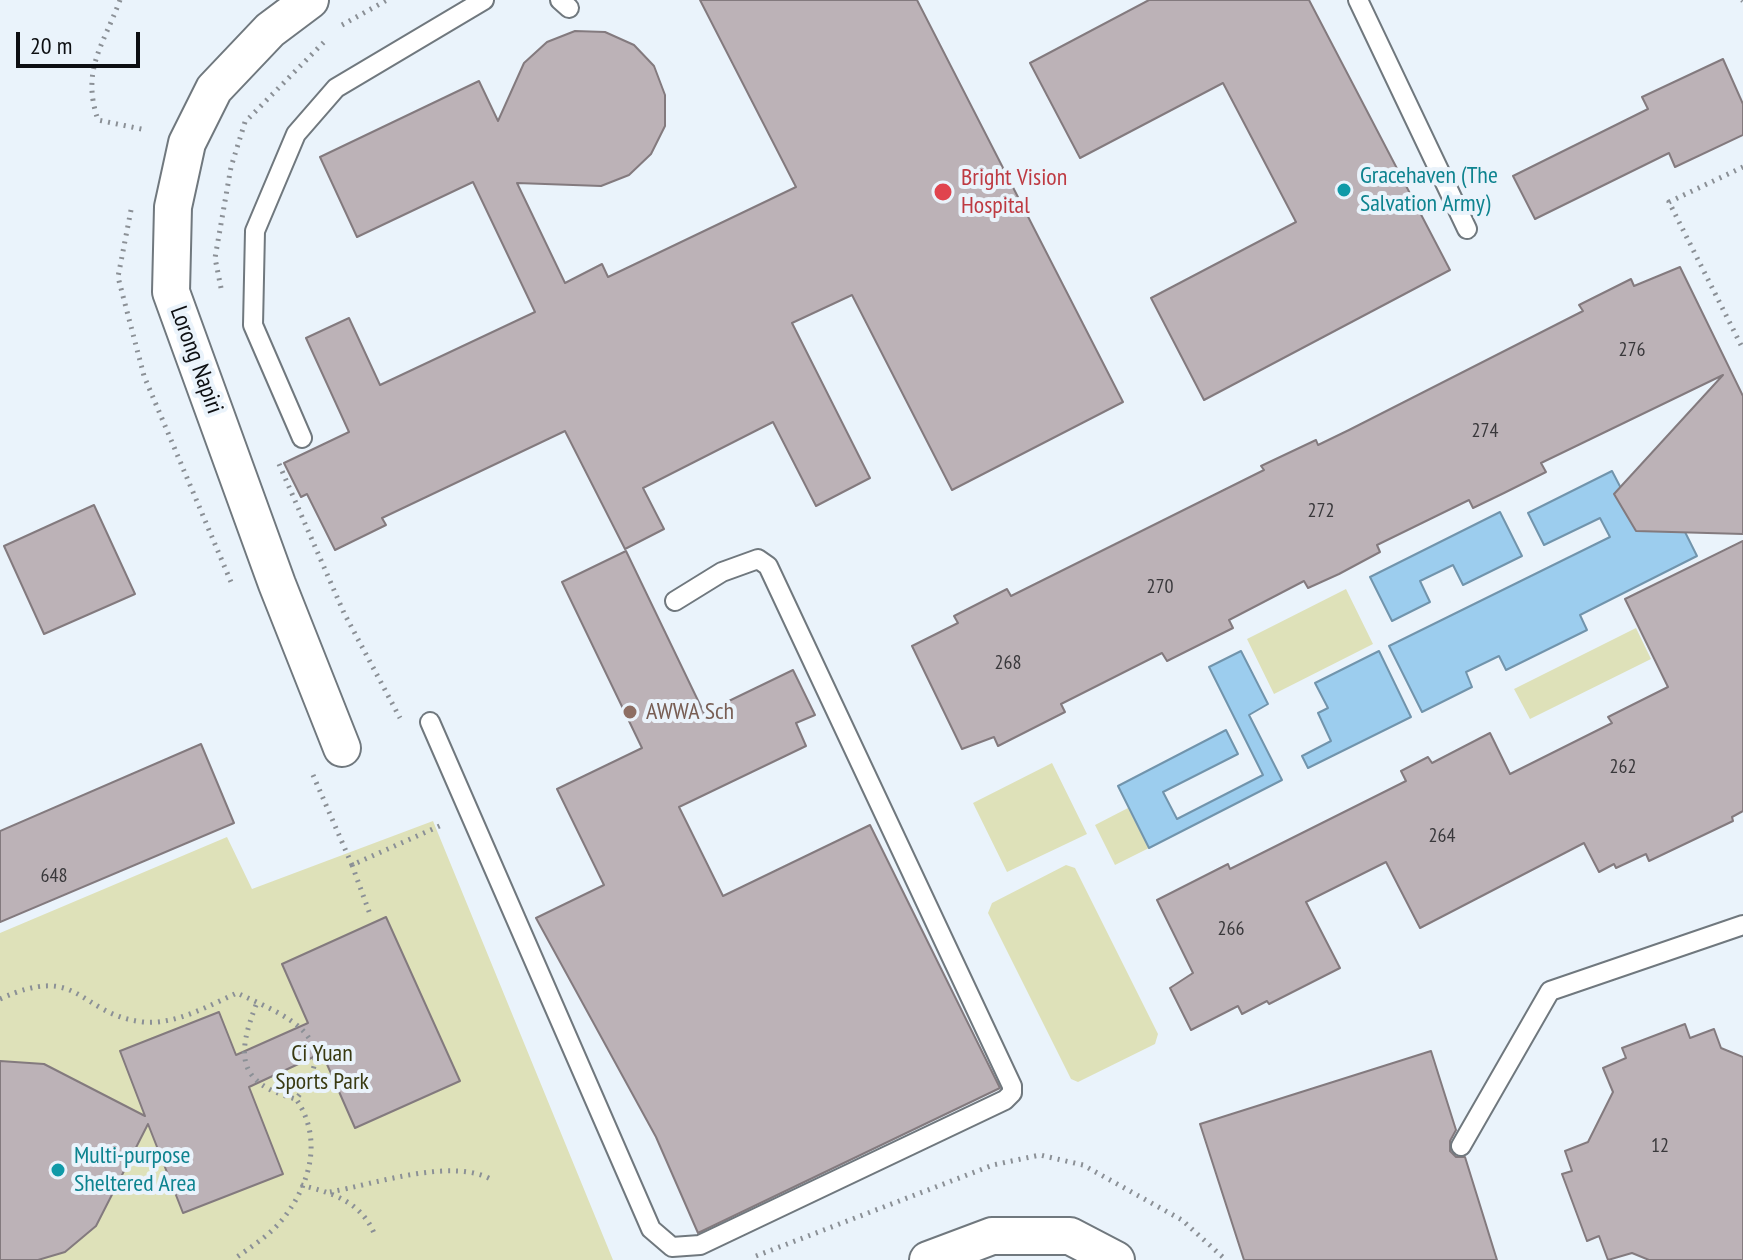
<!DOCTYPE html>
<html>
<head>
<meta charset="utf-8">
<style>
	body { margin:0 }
	#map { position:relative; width:1743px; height:1260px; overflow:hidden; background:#eaf3fb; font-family:"PT Sans Narrow",sans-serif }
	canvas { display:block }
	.scale { position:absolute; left:16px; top:32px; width:124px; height:36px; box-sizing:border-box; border:4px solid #0d0f12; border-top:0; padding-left:10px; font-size:24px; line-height:28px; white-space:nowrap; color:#0d0f12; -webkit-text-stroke:6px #eaf3fb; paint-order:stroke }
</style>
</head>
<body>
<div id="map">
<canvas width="1743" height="1260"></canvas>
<div class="scale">20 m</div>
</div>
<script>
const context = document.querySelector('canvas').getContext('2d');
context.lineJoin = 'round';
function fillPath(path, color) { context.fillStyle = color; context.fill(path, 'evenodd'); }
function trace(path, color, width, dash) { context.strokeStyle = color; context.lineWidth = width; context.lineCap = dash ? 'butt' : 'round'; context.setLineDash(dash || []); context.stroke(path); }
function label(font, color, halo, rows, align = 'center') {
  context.font = font + ' "PT Sans Narrow",sans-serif'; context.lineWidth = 8; context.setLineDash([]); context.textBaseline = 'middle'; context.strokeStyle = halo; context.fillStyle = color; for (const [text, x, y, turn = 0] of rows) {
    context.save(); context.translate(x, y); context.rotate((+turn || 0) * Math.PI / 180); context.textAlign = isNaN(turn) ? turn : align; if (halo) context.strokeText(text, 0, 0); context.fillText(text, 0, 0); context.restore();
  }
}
const green = new Path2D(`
	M1346,589L1373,644L1274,694L1247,639Z
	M1636,628L1651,659L1530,719L1514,689Z
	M1052,763L1087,834L1007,872L973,803Z
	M1128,808L1149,848L1115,865L1095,825Z
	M433,821L613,1260H0V933L227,837L252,889Z
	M1066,865L1075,868L1158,1034L1155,1044L1078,1082L1071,1079L988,913L992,903Z`);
const water = new Path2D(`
	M1612,471L1624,494L1672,506L1697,556L1580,615L1587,630L1506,670L1499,656L1466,672L1472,687L1422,712L1389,646L1610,537L1600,518L1544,545L1528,513Z
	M1500,512L1522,556L1463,585L1453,565L1420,581L1430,602L1392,621L1370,577Z
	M1241,651L1268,704L1249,715L1282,780L1149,848L1118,786L1226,730L1238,754L1163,792L1177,819L1263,775L1209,667Z
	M1379,651L1411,717L1308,768L1302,756L1331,741L1318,713L1328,708L1315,683Z`);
const building = new Path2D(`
	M700,0H917L1123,402L952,490L852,295L792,323L870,478L816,506L773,422L643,488L664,529L625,549L565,431L382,518L386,525L335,550L307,494L301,497L284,463L349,432L306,338L349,318L380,385L535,312L473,182L357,237L320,157L479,81L498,121L524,63L547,42L575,31L605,32L634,45L654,66L665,95V126L651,154L629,175L601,186L517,183L565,283L602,264L608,277L796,187Z
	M1149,0H1309L1450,270L1204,400L1151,298L1296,222L1223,83L1080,158L1030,63Z
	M1723,59L1743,104V135L1675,167L1669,153L1535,219L1513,176L1648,109L1642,97Z
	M1680,267L1743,396V534L1636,531L1614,494L1723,375L1541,463L1546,472L1504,493L1473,508L1469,500L1377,545L1380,552L1339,574L1308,588L1304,581L1229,620L1233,628L1167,661L1162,653L1061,704L1065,712L998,746L994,737L962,749L912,646L958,623L954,616L1007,589L1011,596L1264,470L1261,466L1316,440L1318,445L1349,430L1583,311L1579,305L1631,279L1634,286Z
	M94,505L135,594L44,634L4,546Z
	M1743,541V811L1732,817L1733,821L1649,861L1646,854L1616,868L1614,864L1599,872L1584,843L1420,928L1386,862L1306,902L1340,968L1269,1004L1267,1001L1242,1014L1238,1006L1191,1030L1170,988L1193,973L1157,900L1228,864L1230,869L1406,781L1401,771L1428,757L1432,763L1490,733L1510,774L1612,723L1608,717L1668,687L1625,599Z
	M626,551L704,713L793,670L815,715L796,723L806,746L679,807L723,896L870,825L1000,1088L698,1233L656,1137L536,918L604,885L557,789L642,748L562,582Z
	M201,744L234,823L0,922V831Z
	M386,917L460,1081L355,1128L322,1053L249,1087L283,1174L183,1213L148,1124L96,1226L65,1252L38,1260H0V1061L44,1064L145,1116L120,1051L219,1012L236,1055L308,1023L282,964Z
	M1685,1024L1690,1038L1714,1029L1721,1048L1743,1057V1260H1649L1632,1253L1608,1260L1599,1236L1587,1241L1562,1174L1572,1171L1565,1151L1588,1142L1613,1092L1603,1068L1626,1058L1622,1048Z
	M1431,1051L1456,1130L1450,1141V1151L1456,1157H1465L1497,1260H1244L1200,1124Z`);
const path = new Path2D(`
	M120,0C103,46 81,70 98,120L146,130
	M1742,0L1743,1
	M342,25L387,0
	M1743,167L1669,202L1743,349
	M131,210L118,277L144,376L231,582
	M221,288L215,258L231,167L245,122L326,40
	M279,464L344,613L400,718
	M313,775L352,865L444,824
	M352,865L371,917
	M0,999C81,962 77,1014 143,1022C175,1025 208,1006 237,993C284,1015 347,1037 296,1099C323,1138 311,1184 282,1220C269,1236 249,1248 233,1260
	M256,1005C237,1055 236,1083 296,1099
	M301,1185C332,1193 360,1201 374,1233
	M330,1192C375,1184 455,1156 494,1181
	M756,1256L993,1165L1040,1155L1083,1165L1182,1220L1226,1260`);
const lane = new Path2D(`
	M560,0L569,8
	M1358,0L1467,229
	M302,438L253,325L255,231L296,134L336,88L484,0
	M430,722L651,1229L672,1247L700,1245L1005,1100L1012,1093V1086L768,566L758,559L722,572L675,601
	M1461,1146L1550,991L1743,925`);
const street = new Path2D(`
	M310,0L270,30L214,89L187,143L173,207L171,292L277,584L342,748
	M928,1260L992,1236H1070L1116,1260`);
const markers = [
	[1344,190,8,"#0f9aa8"],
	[943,192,10,"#e0444e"],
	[630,712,8,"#8d6e63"],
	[58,1170,8,"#0f9aa8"]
];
const numberNames = [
	["276",1632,350],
	["274",1485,431],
	["272",1321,511],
	["270",1160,587],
	["268",1008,663],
	["262",1623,767],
	["264",1442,836],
	["648",54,876],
	["266",1231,929],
	["12",1660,1146]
];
const cultureNames = [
	["Gracehaven (The",1360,176],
	["Salvation Army)",1360,204],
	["Multi-purpose",74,1156],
	["Sheltered Area",74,1184]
];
const healthNames = [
	["Bright Vision",961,178],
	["Hospital",961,206]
];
const streetNames = [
	["Lorong Napiri",196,360,70]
];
const educationNames = [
	["AWWA Sch",646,712]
];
const parkNames = [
	["Ci Yuan",322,1054],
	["Sports Park",322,1082]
];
fillPath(green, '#dee1b9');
fillPath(water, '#9ccdee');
trace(water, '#7194ac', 2);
fillPath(building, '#bcb2b7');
trace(building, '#837a7e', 2);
trace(lane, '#70787e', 22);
trace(street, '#70787e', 40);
trace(path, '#8b9096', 5, [2, 6]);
trace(lane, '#fff', 18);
trace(street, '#fff', 36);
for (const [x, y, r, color] of markers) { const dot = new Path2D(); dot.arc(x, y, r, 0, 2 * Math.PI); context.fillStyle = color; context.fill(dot); trace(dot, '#eaf3fb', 3); }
label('20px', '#39383b', null, numberNames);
label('24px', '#0d838f', '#eaf3fb', cultureNames, 'left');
label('24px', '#be3a42', '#eaf3fb', healthNames, 'left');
label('24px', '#0d0f12', '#eaf3fb', streetNames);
label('24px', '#785e54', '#eaf3fb', educationNames, 'left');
label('24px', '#393a11', '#eaf3fb', parkNames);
</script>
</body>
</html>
